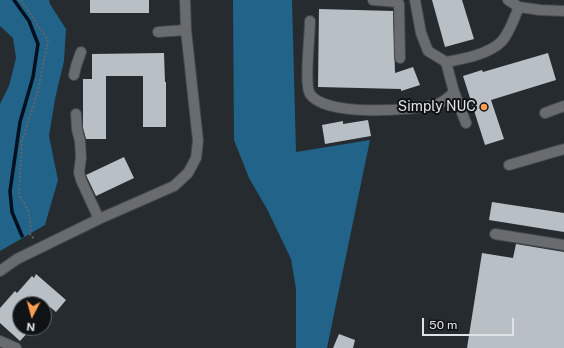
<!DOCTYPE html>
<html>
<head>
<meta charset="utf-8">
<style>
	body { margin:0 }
	#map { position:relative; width:564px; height:348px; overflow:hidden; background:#252b2f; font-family:"Public Sans",sans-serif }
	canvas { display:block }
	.north { position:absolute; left:12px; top:296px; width:40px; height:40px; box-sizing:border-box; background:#101315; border:1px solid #636669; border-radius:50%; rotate:186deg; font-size:11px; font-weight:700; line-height:16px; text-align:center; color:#e0e3e6 }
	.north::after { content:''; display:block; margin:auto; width:14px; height:18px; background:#fb9e50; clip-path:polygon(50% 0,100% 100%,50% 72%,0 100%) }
	.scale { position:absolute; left:422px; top:318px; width:92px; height:18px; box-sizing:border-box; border:2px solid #e0e3e6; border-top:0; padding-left:5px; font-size:12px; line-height:14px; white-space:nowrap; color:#e0e3e6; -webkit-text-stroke:3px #101315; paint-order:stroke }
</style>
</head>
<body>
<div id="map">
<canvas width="564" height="348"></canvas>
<div class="north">N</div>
<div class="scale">50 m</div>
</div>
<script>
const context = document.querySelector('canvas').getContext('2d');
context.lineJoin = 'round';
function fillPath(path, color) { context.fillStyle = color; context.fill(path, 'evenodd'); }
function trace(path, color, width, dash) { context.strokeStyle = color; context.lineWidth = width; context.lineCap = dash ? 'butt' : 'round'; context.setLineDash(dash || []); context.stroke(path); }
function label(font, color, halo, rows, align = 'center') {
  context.font = font + ' "Public Sans",sans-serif'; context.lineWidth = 4; context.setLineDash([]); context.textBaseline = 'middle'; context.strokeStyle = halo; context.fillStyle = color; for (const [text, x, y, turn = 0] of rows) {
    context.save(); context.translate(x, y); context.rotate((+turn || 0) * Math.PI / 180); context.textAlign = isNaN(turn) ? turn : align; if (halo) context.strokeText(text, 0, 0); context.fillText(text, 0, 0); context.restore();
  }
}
const forest = new Path2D(`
	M0,0H49L50,4L66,29L64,61L55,99L49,136L58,180L45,225L0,251V104L9,86L16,58L13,38L0,26Z
	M233,0H292L296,152L370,140L327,348H296V289L291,259L267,209L249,178L234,140Z`);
const stream = new Path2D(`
	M14,0L29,21L38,44L33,77L20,122L10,191L12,212L22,236`);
const building = new Path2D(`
	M90,0H149V13H90Z
	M432,0H462L474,39L445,47Z
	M319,9L393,11L395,73L413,67L420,85L401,91V89L318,87Z
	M164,53L165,82H166V127H143V76H106V139H86L83,128V79H92V54Z
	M548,53L556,80L491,100L504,139L485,145L463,76L482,70L483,72Z
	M368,120L371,136L325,144L322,125L343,121V124Z
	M124,157L134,178L96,196L86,175Z
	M492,202L564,213V232L489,220Z
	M516,244L564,252V348H467L482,253L513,258Z
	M36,274L66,300L56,312L50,307L44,314V304H20V328H32L20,341L0,323V308L15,291L17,293L32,276L34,278Z
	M339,334L355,340L353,348H333Z`);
const path = new Path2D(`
	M21,0L48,40L38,91L22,141L19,195L28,210L31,225L30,234L34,239`);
const minor = new Path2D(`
	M373,0L397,2L399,4L400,58
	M415,0L421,33L428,51L446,62C463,59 490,54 502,41C510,32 514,18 519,7
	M508,0L519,7L540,10L564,11
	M310,21C310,35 304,85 310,94C325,117 413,111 437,104C444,102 449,97 454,92
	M158,32L186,30
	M446,62L454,92L466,123
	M74,75L76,66L81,52
	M545,113L564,106
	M76,114L77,129L80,141L81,158L79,172L81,180L99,219
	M509,165L564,149
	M495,234L564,245
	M0,271L17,259L99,219L174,186L188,173L196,158L198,141L186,30L185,0
	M0,341L16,348`);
const markers = [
	[484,107,4,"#fb9e50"]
];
const poiNames = [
	["Simply NUC",476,107]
];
fillPath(forest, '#216389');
trace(stream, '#00101f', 3.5);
fillPath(building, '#b9c0c5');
trace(minor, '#43484c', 12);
trace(path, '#61666a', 2, [2, 2]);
trace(minor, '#696c6e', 10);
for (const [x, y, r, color] of markers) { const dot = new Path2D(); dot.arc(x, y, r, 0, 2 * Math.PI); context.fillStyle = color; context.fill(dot); trace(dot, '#101315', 1.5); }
label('14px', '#e0e3e6', '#101315', poiNames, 'right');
</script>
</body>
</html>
